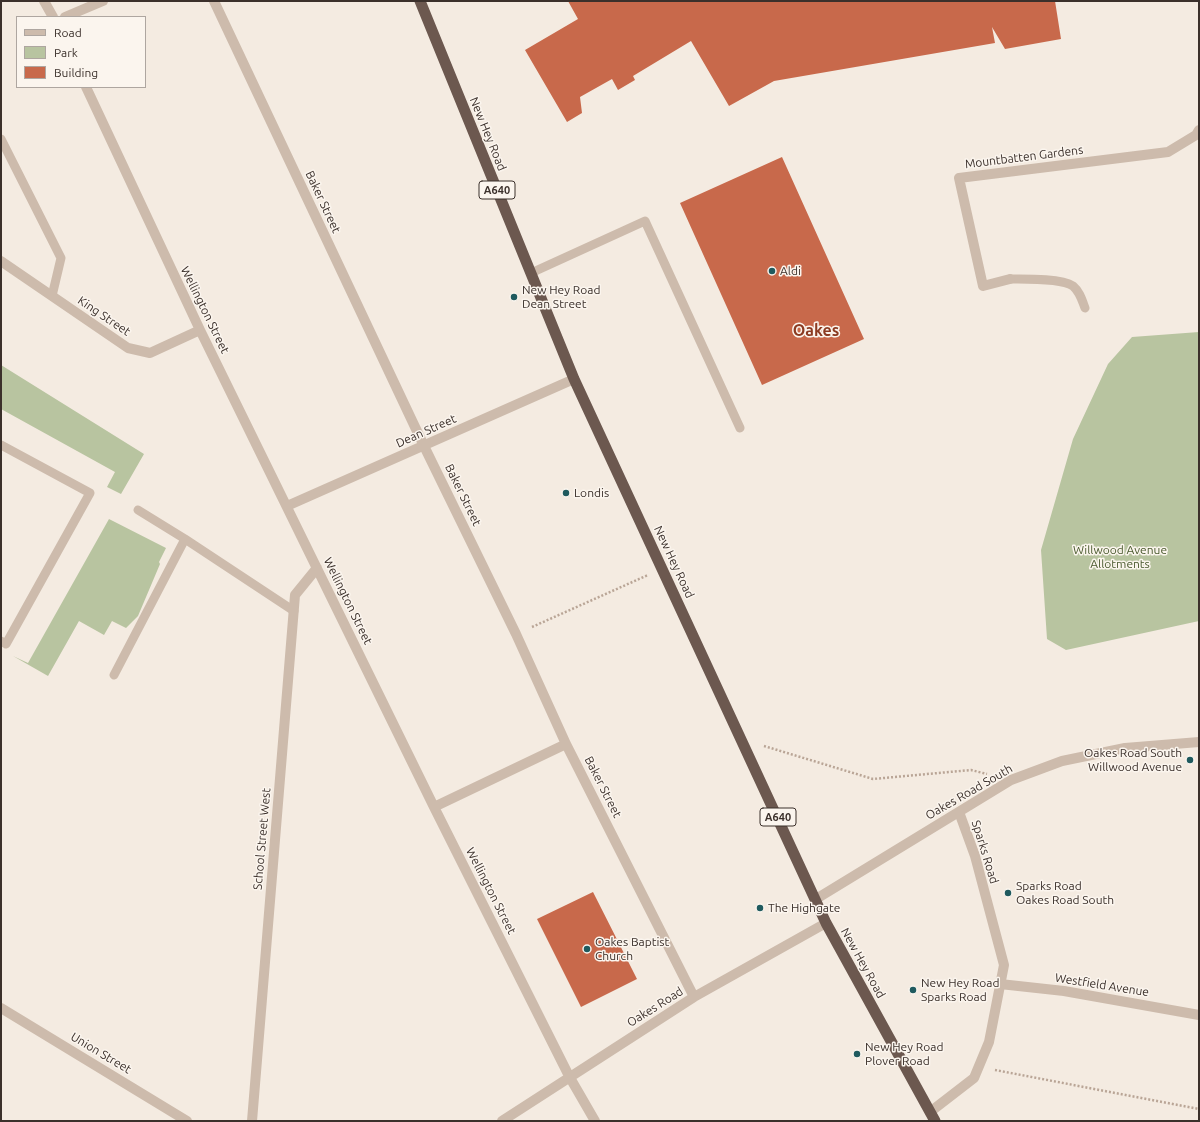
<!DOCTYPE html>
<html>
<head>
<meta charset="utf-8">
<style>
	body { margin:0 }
	#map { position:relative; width:1200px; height:1122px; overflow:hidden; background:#f4ebe1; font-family:Ubuntu,sans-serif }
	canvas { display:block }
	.frame { position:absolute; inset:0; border:2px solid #3b302b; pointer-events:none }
	.legend { position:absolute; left:16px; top:16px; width:130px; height:72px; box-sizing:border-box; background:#fbf5ee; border:1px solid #aea6a0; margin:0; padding:5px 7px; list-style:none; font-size:12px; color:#3b302b }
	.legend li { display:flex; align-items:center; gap:8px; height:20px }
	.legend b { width:20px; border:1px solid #aea6a0 }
</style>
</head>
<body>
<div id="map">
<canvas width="1200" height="1122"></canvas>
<div class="frame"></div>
<ul class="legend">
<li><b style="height:5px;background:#cdbbac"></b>Road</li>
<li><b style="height:11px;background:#b8c4a0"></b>Park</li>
<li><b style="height:11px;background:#c8694b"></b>Building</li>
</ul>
</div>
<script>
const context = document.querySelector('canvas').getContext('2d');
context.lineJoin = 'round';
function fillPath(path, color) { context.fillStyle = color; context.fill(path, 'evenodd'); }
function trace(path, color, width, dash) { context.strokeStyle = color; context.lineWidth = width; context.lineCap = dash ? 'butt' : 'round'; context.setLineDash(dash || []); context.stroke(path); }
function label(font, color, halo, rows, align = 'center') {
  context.font = font + ' Ubuntu,sans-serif'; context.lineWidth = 3; context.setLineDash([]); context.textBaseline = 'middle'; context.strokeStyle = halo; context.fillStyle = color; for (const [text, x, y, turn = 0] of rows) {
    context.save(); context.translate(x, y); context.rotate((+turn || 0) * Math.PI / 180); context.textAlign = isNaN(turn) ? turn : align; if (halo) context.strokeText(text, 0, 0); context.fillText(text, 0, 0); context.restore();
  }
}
const green = new Path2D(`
	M1199,332V621L1066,650L1047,639L1041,550L1073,439L1108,364L1132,337Z
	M1,365L144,454L121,494L107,487L115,472L1,409Z
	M109,519L166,548L159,562L160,564L138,616L126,628L112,621L104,635L79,621L48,676L13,656L28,663Z`);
const building = new Path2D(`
	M568,1H1055L1061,39L1005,49L992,27L995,43L774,81L729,106L691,41L633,76L635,80L618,90L612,79L580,97L582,113L567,122L525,50L578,19Z
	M782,157L864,339L762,385L680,203Z
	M593,892L637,979L581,1007L537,919Z`);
const path = new Path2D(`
	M532,627L648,575
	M764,746L873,779L971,770L987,774
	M995,1070L1199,1109`);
const service = new Path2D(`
	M1,139L61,258L52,296
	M531,273L645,221L740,428
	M1010,279C1025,279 1061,278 1073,286C1080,292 1082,300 1085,308
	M1,445L90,493L6,644L1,641
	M138,510L185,539
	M114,675L185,539L294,611`);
const minor = new Path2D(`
	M44,1L53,17
	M214,1L424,446L516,634L566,744L694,997
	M65,17L103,1
	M86,87L200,330L434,807L569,1076L595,1121
	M1,261L128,348L150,353L200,330
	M1010,279L983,286L959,178L1168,152L1196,135L1199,130
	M287,506L574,379
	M434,807L566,744
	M1000,984L1064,991L1199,1015
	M1,1008L187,1121
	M252,1121L295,595L317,568
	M502,1121L694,997L826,923`);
const tertiary = new Path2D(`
	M816,899L1011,780L1062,761L1125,748L1199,742
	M930,1112L974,1078L989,1042L1004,965L975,856L959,812`);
const trunk = new Path2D(`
	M420,1L574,379L826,923L935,1121`);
const markers = [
	[772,271,4,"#1f5a5e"],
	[514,297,4,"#1f5a5e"],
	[566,493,4,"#1f5a5e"],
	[1190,760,4,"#1f5a5e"],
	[1008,893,4,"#1f5a5e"],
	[760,908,4,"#1f5a5e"],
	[587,949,4,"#1f5a5e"],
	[913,990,4,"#1f5a5e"],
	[857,1054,4,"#1f5a5e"]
];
const shields = [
	[497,190,36],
	[778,817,36]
];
const shieldNames = [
	["A640",497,190],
	["A640",778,817]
];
const streetNames = [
	["New Hey Road",488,134,68],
	["Mountbatten Gardens",1024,157,-7],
	["Baker Street",323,202,65],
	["Wellington Street",205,310,64],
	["King Street",104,316,34],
	["Dean Street",426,431,-24],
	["Baker Street",463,495,64],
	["New Hey Road",674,562,65],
	["Wellington Street",348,601,64],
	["Baker Street",603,787,63],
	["Oakes Road South",969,792,-30],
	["School Street West",262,839,-85],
	["Sparks Road",985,852,73],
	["Wellington Street",491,891,63],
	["New Hey Road",863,963,61],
	["Westfield Avenue",1102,985,9],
	["Oakes Road",655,1007,-32],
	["Union Street",101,1053,31]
];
const poiNames = [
	["Aldi",780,271],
	["New Hey Road",522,290],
	["Dean Street",522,304],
	["Londis",574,493],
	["Oakes Road South",1182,753,"right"],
	["Willwood Avenue",1182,767,"right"],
	["Sparks Road",1016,886],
	["Oakes Road South",1016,900],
	["The Highgate",768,908],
	["Oakes Baptist",595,942],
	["Church",595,956],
	["New Hey Road",921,983],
	["Sparks Road",921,997],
	["New Hey Road",865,1047],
	["Plover Road",865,1061]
];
const parkNames = [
	["Willwood Avenue",1120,550],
	["Allotments",1120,564]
];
const districtNames = [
	["Oakes",816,331]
];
fillPath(green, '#b8c4a0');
fillPath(building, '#c8694b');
trace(path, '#b9a596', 2.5, [2, 2]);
trace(service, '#cdbbac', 9);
trace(minor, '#cdbbac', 10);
trace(tertiary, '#cdbbac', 10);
trace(trunk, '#6c584f', 11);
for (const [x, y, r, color] of markers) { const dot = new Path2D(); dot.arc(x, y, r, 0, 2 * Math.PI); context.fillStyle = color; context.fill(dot); trace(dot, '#fbf5ee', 1.5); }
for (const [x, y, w] of shields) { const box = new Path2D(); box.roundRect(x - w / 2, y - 9, w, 18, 3); context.fillStyle = '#fbf5ee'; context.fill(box); trace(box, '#3b302b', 1); }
label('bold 11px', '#3b302b', null, shieldNames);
label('12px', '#3b302b', '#fbf5ee', streetNames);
label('12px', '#3b302b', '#fbf5ee', poiNames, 'left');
label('12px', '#4a5a2e', '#fbf5ee', parkNames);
label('bold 16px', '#8c3b22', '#fbf5ee', districtNames);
</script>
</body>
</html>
